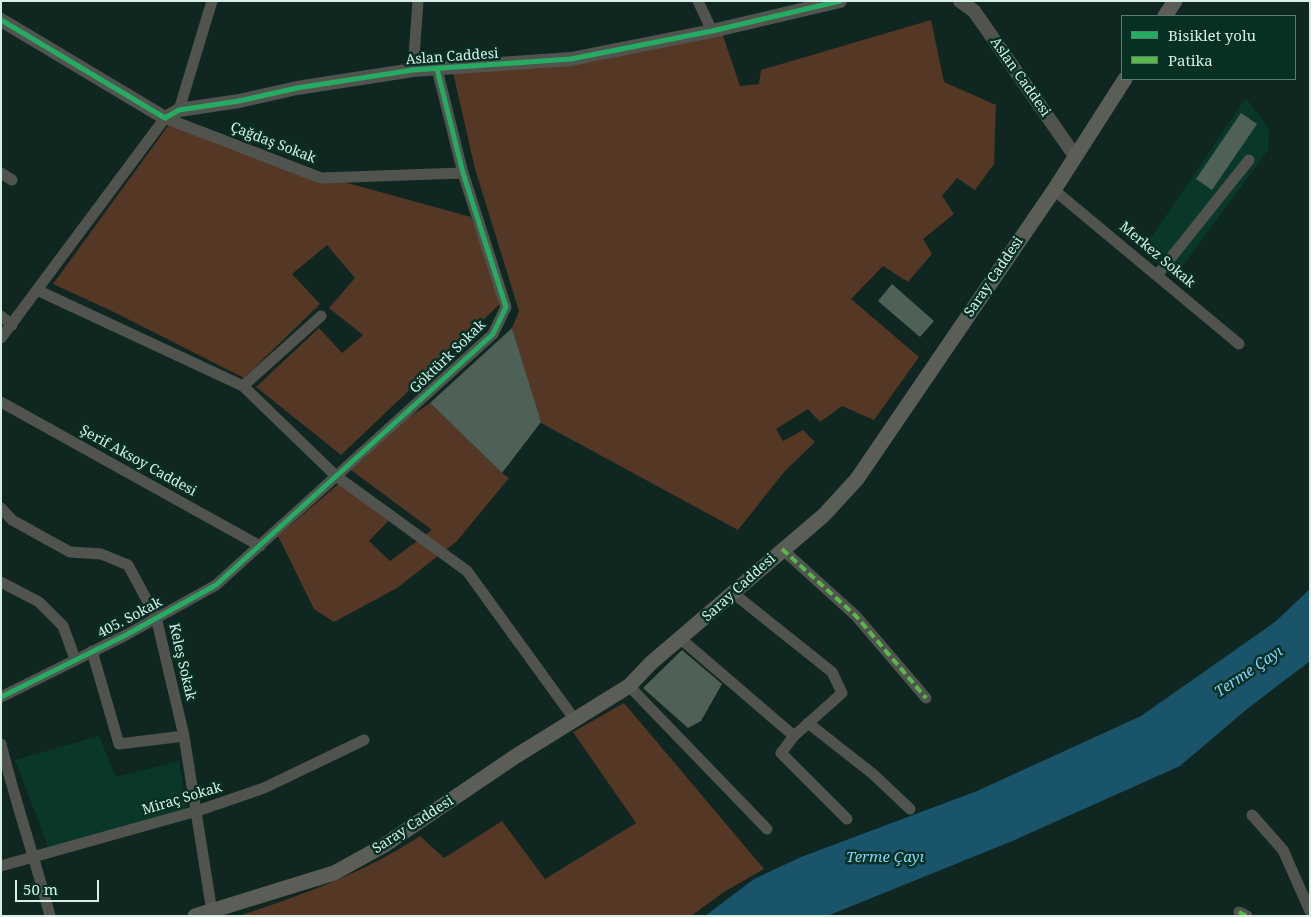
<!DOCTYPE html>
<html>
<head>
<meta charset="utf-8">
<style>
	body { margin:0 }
	#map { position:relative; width:1311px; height:917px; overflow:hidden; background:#102721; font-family:"Noto Serif",serif }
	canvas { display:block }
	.frame { position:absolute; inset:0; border:2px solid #d6f0e6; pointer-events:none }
	.legend { position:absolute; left:1121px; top:15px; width:175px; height:65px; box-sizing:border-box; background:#073025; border:1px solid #5a7d72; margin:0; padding:6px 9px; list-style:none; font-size:15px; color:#d6f0e6 }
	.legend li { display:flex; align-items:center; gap:10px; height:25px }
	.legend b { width:25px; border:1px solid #5a7d72 }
	.scale { position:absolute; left:15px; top:880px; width:84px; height:22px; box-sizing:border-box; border:2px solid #d6f0e6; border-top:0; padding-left:6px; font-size:15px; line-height:18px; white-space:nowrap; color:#d6f0e6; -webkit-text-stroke:4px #073025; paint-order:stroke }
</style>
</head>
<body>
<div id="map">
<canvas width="1311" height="917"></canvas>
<div class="frame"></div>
<ul class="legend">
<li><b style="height:6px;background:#26ab63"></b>Bisiklet yolu</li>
<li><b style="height:6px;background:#58b947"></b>Patika</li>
</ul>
<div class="scale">50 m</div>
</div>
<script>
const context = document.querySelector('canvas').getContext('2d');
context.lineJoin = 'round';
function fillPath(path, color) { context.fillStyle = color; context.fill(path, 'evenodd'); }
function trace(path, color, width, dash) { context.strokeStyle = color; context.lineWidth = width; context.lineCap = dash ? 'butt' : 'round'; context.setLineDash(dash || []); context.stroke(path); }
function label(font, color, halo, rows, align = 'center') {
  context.font = font + ' "Noto Serif",serif'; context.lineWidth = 5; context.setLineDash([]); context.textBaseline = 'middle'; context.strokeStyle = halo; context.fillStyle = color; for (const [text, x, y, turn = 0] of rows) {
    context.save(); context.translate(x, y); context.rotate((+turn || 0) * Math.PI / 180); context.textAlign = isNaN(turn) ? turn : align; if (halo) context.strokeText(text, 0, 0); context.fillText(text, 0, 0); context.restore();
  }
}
const built = new Path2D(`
	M1246,98L1269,129L1268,150L1178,272L1146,245Z
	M99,736L116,777L179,761L187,808L49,849L15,760Z`);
const green = new Path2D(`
	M931,20L944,82L996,105L994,164L975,190L957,178L942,196L954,214L923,239L932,254L908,282L883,266L851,299L919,357L874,420L842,406L820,422L808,409L776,429L783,441L803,430L815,442L784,472L738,530L541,423L512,328L519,311L475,169L452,68L722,33L740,86L759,84L761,70Z
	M173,119L322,176L471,217L502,302L341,455L256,387L319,328L342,353L363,335L329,308L355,278L327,245L292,274L320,304L244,378L114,312L53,284Z
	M430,403L502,473L509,478L457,541L397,588L334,622L314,609L278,536L342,481L392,517L369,541L390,561L432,530L351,470L405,420Z
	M624,703L764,869L724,892L691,916H239C302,895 364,873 420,836L444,858L502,821L545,879L636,823L573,732Z`);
const water = new Path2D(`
	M1310,589V661L1247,709L1180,766L1010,842L827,916H705L754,879L801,857L977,791L1141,716L1275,622Z`);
const building = new Path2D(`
	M1241,113L1257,124L1212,190L1196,179Z
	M892,284L934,321L920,337L878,301Z
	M512,328L541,422L502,473L430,403Z
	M682,650L722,684L701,721L688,728L643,688Z`);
const minor = new Path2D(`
	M698,1L712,31
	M413,70L418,1
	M179,110L212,1
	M1,173L12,180
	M1054,190L1239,344
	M1158,274L1249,160
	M39,291L243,386L321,316
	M1,316L12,325
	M1,338L165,118L321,178L463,173
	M243,386L336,476L467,571L575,720
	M1,402L260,546
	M1,508L12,520L70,552L101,554L128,565L156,617L184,736L212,912
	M782,549L856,616L926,698
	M1,582L39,602L63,626L75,659
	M733,593L832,672L842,693L794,736L781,753L847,819
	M681,639L794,736
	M92,651L119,744L184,736
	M629,686L767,829
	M1,697L126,635L216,585L493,334L506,307L463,173L437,69
	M808,723L873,774L910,809
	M1,744C15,802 35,858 50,916
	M1252,815L1283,850L1310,911
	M1,866L197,811L264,788L364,740
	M1239,912L1247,916`);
const tertiary = new Path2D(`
	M960,1L974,11L1075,156
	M1,20L165,118L179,110L239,101L297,88L413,70L571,59L712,31L840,1`);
const secondary = new Path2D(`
	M1165,16L1175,1
	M195,916L334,873L383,846L516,756L629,686L651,663L824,515L857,479L1054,190L1125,79`);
const quiet = new Path2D(`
	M782,549L856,616L926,698
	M1239,912L1247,916`);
const cycleway = new Path2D(`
	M1,20L165,118L179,110L239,101L297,88L413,70L571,59L712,31L840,1
	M1,697L126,635L216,585L493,334L506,307L463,173L437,69`);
const streetNames = [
	["Aslan Caddesi",452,57,-4],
	["Aslan Caddesi",1020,77,55],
	["Çağdaş Sokak",273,143,21],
	["Merkez Sokak",1157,255,40],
	["Saray Caddesi",994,277,-56],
	["Göktürk Sokak",448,357,-44],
	["Şerif Aksoy Caddesi",138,461,29],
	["Saray Caddesi",739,588,-42],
	["405. Sokak",130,618,-28],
	["Keleş Sokak",182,662,77],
	["Miraç Sokak",182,799,-17],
	["Saray Caddesi",413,825,-33]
];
const waterNames = [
	["Terme Çayı",1249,672,-34],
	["Terme Çayı",885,858]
];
fillPath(built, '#09382b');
fillPath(green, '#543724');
fillPath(water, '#19546b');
fillPath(building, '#4f6057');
trace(minor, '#51544e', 11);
trace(tertiary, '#51544e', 14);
trace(secondary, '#5b5e57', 15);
trace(quiet, '#58b947', 4, [8, 4]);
trace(cycleway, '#26ab63', 5);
label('14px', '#d6f0e6', '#073025', streetNames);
label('italic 15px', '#80d4fb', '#073025', waterNames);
</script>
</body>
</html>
